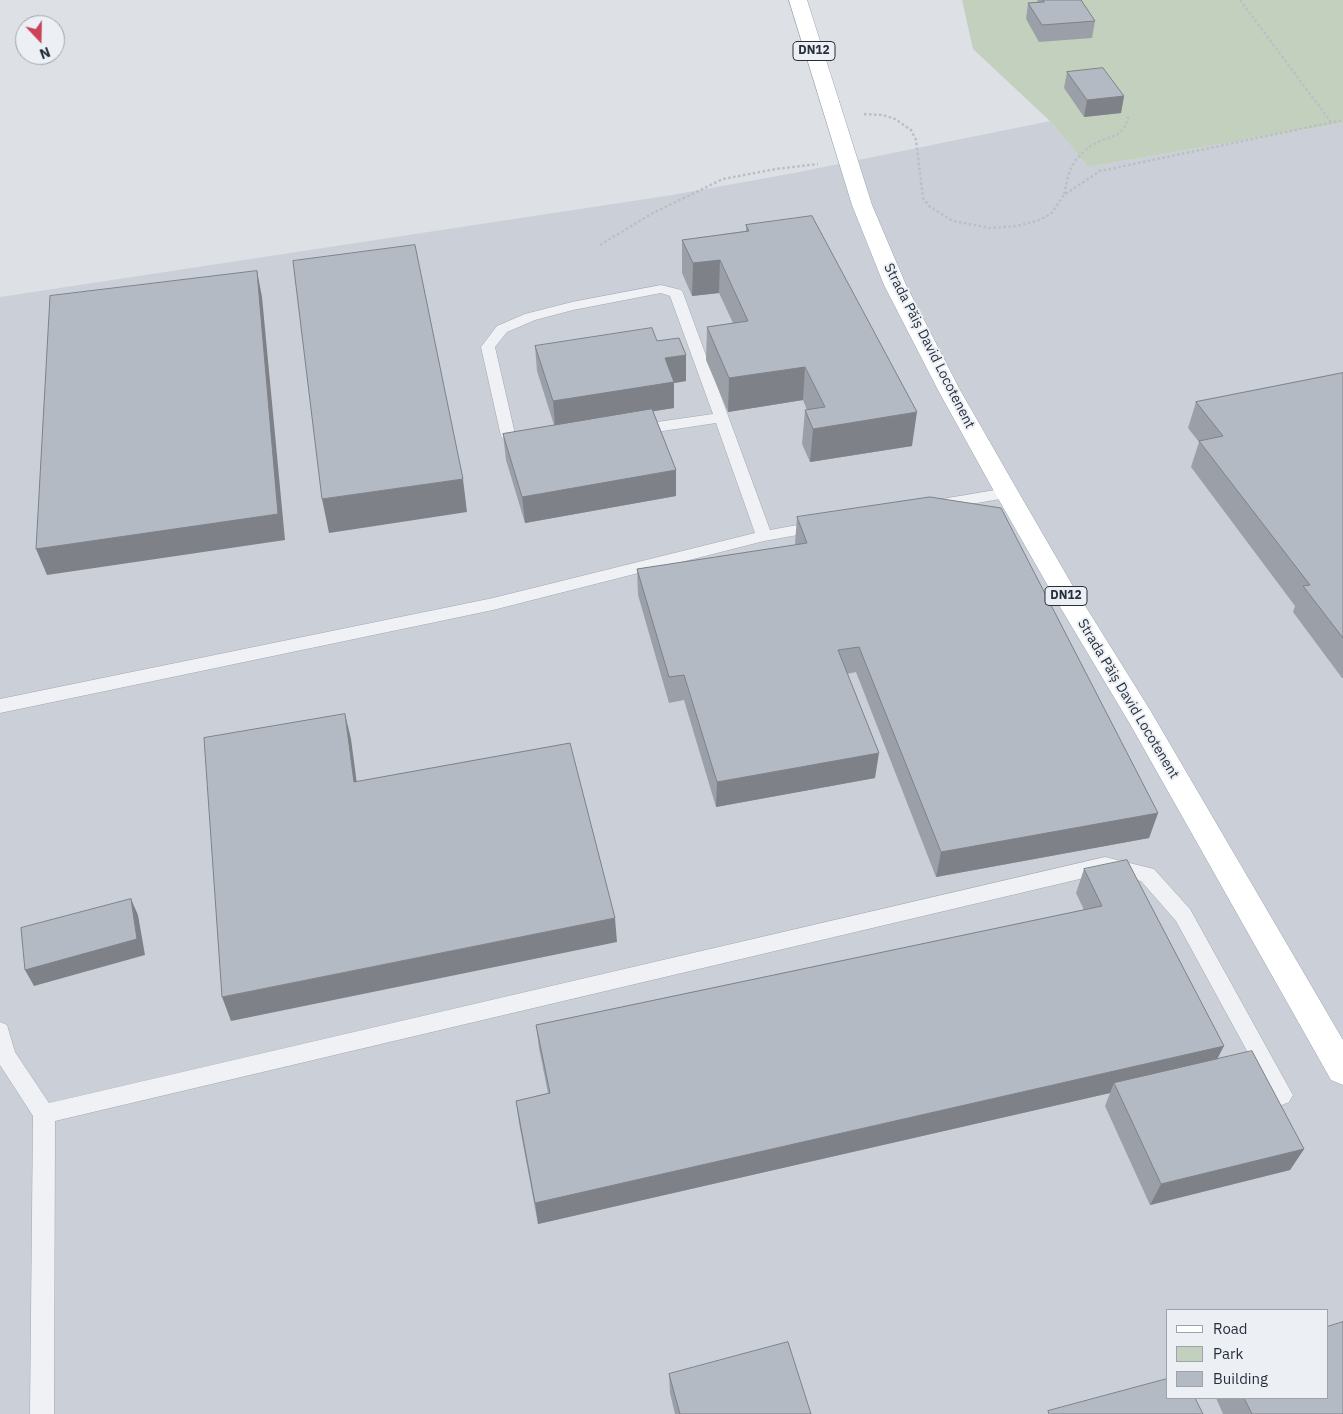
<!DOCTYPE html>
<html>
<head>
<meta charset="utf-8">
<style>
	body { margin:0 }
	#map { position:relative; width:1343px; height:1414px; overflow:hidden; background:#dde1e6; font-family:"IBM Plex Sans",sans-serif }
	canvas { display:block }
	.legend { position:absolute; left:1166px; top:1309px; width:162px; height:90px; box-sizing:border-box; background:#ecf0f4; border:1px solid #9da3ab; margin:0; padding:6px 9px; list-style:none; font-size:15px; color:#272f3d }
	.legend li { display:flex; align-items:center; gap:10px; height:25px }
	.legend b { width:25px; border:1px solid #9da3ab }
	.north { position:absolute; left:15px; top:15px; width:50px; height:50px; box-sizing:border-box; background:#ecf0f4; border:1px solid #9da3ab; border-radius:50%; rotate:159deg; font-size:14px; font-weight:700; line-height:20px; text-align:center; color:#272f3d }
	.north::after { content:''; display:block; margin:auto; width:18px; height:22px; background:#cb4259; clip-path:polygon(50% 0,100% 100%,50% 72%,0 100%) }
</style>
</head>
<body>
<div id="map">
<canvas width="1343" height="1414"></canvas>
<ul class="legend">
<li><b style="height:6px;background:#fff"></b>Road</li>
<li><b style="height:14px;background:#c3d0be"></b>Park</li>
<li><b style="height:14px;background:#b4bac3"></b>Building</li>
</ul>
<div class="north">N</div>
</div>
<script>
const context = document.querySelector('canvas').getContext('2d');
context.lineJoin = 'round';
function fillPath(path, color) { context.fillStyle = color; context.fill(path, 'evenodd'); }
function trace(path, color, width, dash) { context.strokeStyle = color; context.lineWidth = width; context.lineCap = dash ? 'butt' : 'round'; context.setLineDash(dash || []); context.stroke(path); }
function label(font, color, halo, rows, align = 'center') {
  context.font = font + ' "IBM Plex Sans",sans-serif'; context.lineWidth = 4; context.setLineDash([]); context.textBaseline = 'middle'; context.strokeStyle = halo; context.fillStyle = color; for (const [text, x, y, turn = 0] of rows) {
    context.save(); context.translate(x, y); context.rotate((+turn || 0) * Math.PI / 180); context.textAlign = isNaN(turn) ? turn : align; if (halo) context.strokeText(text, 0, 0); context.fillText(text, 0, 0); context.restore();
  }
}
const built = new Path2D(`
	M1050,121L1088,167L1343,123V1414H0V297L672,195L794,173ZM1167,1310H1327V1398H1167Z`);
const green = new Path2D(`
	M962,0H1343V123L1088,167L1050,121L973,49Z`);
const path = new Path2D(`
	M1240,0L1331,122
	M864,114L883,115L895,119L911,130L916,140L923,198L929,206L953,221L990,228L1017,226L1039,220L1051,214L1064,195L1100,171L1343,120
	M1064,194C1067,182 1068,170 1076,160C1081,154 1087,148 1094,144C1109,136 1126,137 1128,116
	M600,245L651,214L723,179L776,169L818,164`);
const service = new Path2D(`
	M661,285L681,290L683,293L770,530L820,521L826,522L828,526L826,530L764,541L493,610L0,713V699L493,598L755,533L716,423L636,435L631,433L629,430L631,427L636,425L713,414L670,296L661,293L573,310L535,320L507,332L495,347L515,434L531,440L534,443L531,446C521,449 507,445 501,436L481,347L497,326L525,314L572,302Z
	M1007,488L1012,489L1015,493L1012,497L936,510L930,509L928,505L930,501L936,500Z
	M1105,857L1154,869L1190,909L1289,1088L1293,1095L1289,1102L1282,1105L1275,1102L1176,921L1141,881L1105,873L55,1121L54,1414H30L33,1116L0,1065V1022L7,1025L15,1052L49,1103Z`);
const primary = new Path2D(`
	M789,0H807L872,205L906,285L960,390L1019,493L1074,588L1150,710L1343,1040V1085L1331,1080L1130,724L1056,600L995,493L938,390L884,285L852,205Z`);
const wall = new Path2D(`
	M1038,0H1081L1095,21L1092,38L1039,42L1026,19L1028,3L1037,2Z
	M1067,72L1124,96L1121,113L1084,117L1064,88Z
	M746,225L912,446L810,462L802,444L805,410H807L803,400L728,412L706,360L707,327L733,323L719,293L692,296L682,273V240L746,231Z
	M657,341L686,355V381L674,383V408L653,411L676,470V496L525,523L506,460L503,434L554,425L537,371L535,346Z
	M1343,373V678H1342L1293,612L1295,606L1191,467L1199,442L1188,428L1196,402Z
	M797,517L1158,813L1149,838L936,877L856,672L847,674L875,778L716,807L684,700L669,703L638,595L637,569L796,545L795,543Z
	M1084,869L1217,1059L1304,1149L1290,1170L1150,1205L1105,1106L1110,1093L538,1224L519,1123L516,1101L548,1093L539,1048L536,1025L1084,910L1076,893Z
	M669,1374L811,1414H675L670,1393Z
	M1216,1398H1327L1343,1414H1223Z`);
const shadedWall = new Path2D(`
	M1124,96L1121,113L1084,117L1087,100Z
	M720,260L719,293L692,296L693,263Z
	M257,271L262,297L285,540L47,575L36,549Z
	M686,355V381L674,383V408L555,427L553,401L665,358Z
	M805,367L803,400L728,412L729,378Z
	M917,412L912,446L810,462L813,429Z
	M676,470V496L525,523L522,497Z
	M463,479L467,512L329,533L322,499Z
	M345,714L351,739L360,807L354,782Z
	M879,753L875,778L716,807L717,782Z
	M1158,813L1149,838L936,877L941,852Z
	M131,899L138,915L145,955L34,986L25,970Z
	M615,918L617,942L231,1021L222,997Z
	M1224,1046L1212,1069L1114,1083L1110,1093L538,1224L535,1203Z
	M1304,1149L1290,1170L1150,1205L1161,1184Z`);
const building = new Path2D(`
	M1043,0H1081L1095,21L1042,25L1028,3L1044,2Z
	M1103,68L1124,96L1087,100L1067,72Z
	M812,216L917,412L813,429L805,410L825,407L805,367L729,378L707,327L748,321L720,260L693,263L682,240L749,231L746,225Z
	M415,245L463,479L322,499L293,261Z
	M257,271L278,514L36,549L50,296Z
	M652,328L657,341L679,338L686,355L665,358L674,382L553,401L535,346Z
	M1343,373V638L1303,586L1310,585L1199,441L1223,436L1196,402Z
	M652,409L676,470L522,497L503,434Z
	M930,497L1001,508L1158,813L941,852L859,647L838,650L879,753L717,782L684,675L669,677L637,569L807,543L797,517Z
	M345,714L354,782L570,743L615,918L222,997L204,738Z
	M1127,860L1224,1046L535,1203L516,1101L550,1093L536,1025L1102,906L1084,869Z
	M131,899L137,939L25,970L21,928Z
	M1252,1051L1304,1149L1161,1184L1114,1083Z
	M1343,1322V1414H1252L1244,1398H1327V1327Z
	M788,1342L811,1414H680L669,1374Z
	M1167,1379V1398H1195L1203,1414H1049L1048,1411Z`);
const shields = [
	[814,51,42],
	[1066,596,42]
];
const shieldNames = [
	["DN12",814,51],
	["DN12",1066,596]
];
const streetNames = [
	["Strada Păiș David Locotenent",929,346,63],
	["Strada Păiș David Locotenent",1128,699,59]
];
fillPath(built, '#cbd0d8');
fillPath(green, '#c3d0be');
trace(service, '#a3a8b0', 1);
trace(primary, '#9ca5b2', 1);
trace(path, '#bbbfc5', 2.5, [2.5, 2.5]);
fillPath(service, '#eff1f5');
fillPath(primary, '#fff');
fillPath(wall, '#9ba0a8');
fillPath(shadedWall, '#7e8288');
fillPath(building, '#b4bac3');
trace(building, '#7e8288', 1);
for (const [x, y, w] of shields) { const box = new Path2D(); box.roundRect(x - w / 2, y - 9.5, w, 19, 4); context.fillStyle = '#ecf0f4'; context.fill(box); trace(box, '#272f3d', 1); }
label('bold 12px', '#272f3d', null, shieldNames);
label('14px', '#272f3d', '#ecf0f4', streetNames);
</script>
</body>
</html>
